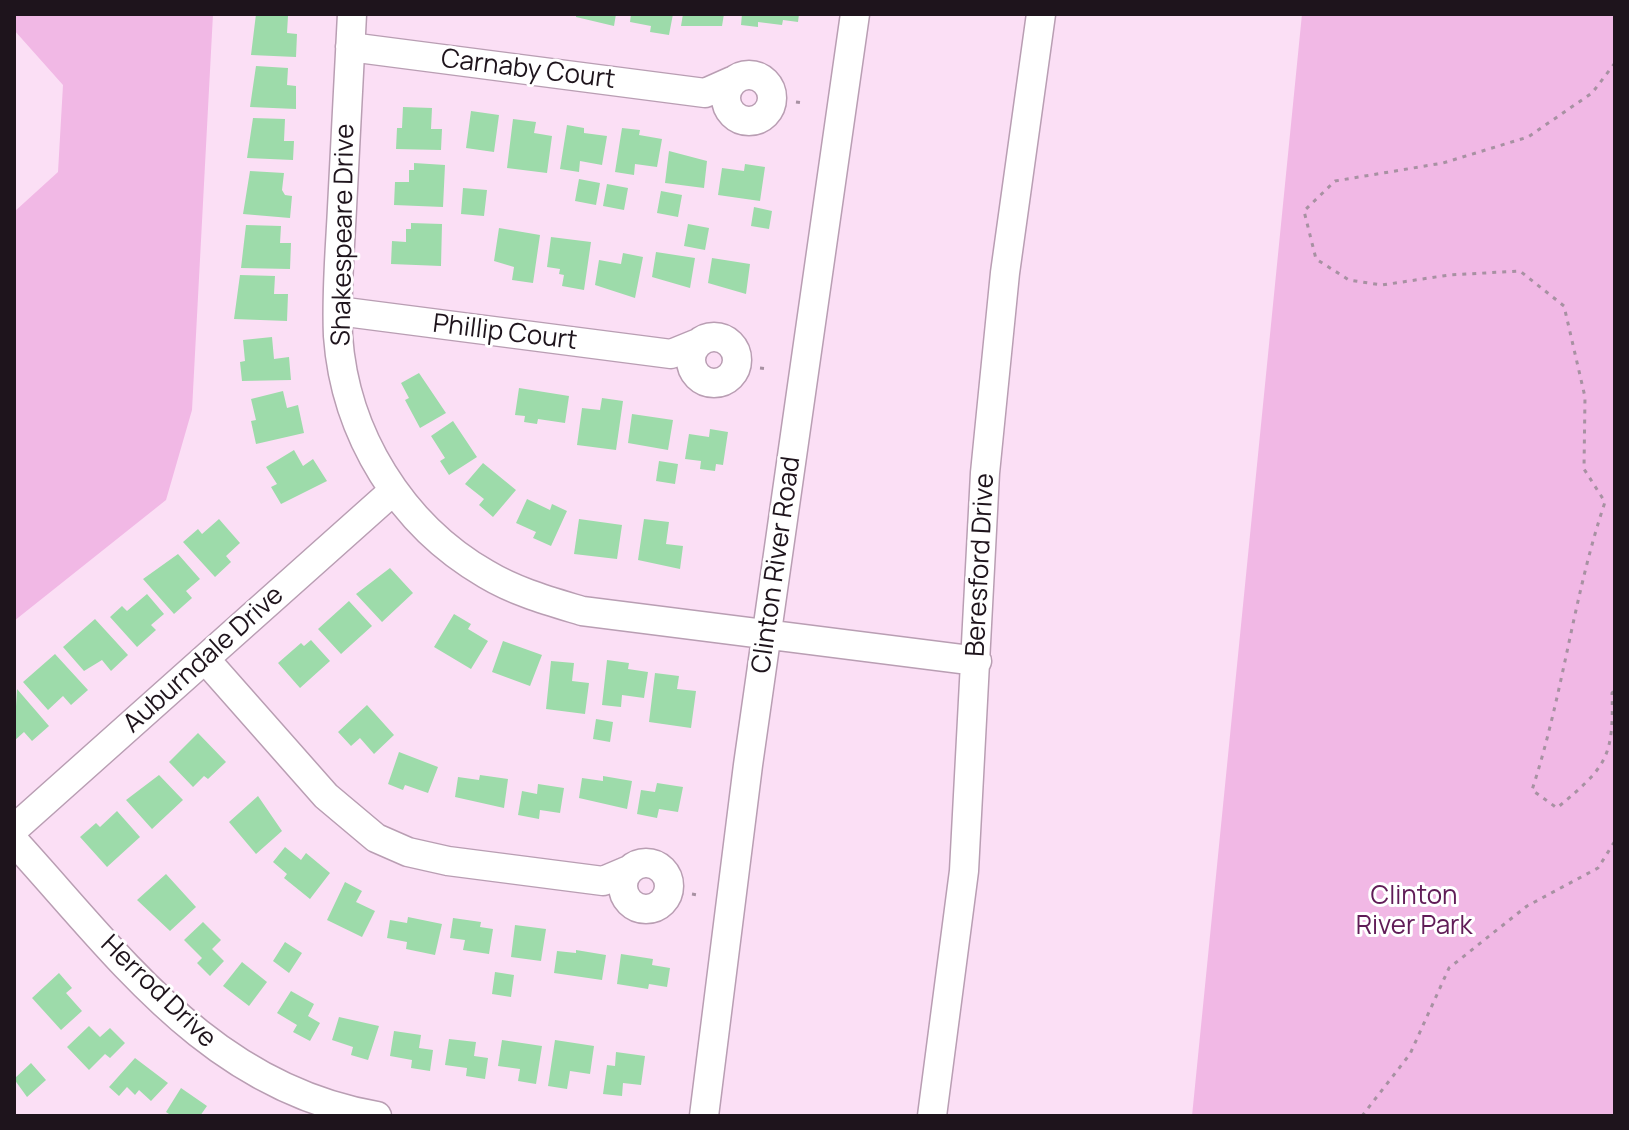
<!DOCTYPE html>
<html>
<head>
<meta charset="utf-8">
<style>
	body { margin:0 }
	#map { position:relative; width:1629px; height:1130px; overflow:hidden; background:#fbdff5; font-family:Manrope,sans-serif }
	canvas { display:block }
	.frame { position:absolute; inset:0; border:16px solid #1e141c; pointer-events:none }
</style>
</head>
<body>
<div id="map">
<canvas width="1629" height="1130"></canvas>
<div class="frame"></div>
</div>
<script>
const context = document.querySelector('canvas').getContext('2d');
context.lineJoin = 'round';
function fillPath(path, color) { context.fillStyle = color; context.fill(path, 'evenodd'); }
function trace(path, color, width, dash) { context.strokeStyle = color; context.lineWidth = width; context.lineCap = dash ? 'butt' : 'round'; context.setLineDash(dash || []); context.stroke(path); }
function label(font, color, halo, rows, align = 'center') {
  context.font = font + ' Manrope,sans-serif'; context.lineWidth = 6; context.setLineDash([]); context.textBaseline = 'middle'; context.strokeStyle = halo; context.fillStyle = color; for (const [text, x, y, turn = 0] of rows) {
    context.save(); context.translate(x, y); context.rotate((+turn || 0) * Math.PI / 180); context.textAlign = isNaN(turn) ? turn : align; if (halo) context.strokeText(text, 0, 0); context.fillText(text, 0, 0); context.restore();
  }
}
const green = new Path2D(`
	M14,14H213L192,410L166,500L14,621V212L58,172L63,85L14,30Z
	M1302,14H1615V1116H1192Z`);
const building = new Path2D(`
	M256,14L288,16L287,33L297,34L296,57L251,55Z
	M576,14H616L614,26L576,17Z
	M631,14H673L669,35L650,32L651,26L630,22Z
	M683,14H724L722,26H681Z
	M742,14H799L798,22L783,20L782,25L758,22V27L741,25Z
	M256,66L288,68L287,85L296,86V109L250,107Z
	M403,107L432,108L431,129H442L441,150L396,149L397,128H402Z
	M471,111L499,115L494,152L466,148Z
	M253,118L285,119L284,141H294L293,160L247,158Z
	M513,119L536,122L534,133L552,136L547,173L507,168Z
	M567,125L584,128V133L607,136L602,165L580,161L579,172L560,169Z
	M622,128L640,130L639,135L662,139L657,167L635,164L634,175L615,172Z
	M669,151L707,161L704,188L665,183Z
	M414,163L445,165L443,207L394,205L395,182H409V170H414Z
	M745,164L765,167L760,201L718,195L722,168L744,171Z
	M250,171L284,173L282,190L285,195L292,196L290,218L243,214Z
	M579,179L600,183L596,205L575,201Z
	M607,184L628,188L624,210L603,206Z
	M463,188L487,190L484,216L461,214Z
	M661,191L682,195L678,217L657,213Z
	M754,207L772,211L769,229L751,226Z
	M411,223L442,224L441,266L391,264L392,241L406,242V229H411Z
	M688,224L709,228L705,250L684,246Z
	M246,225L281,226L280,243H291L290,269L241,268Z
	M499,228L540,235L533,283L512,280L514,267L494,261Z
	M551,237L591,242L584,290L562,286L564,275L559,274L560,269L547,267Z
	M656,252L695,258L690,288L652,277Z
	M623,253L643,257L635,298L595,285L599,260L621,264Z
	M712,258L750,264L746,294L708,283Z
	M240,275L275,276L274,294H288L287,321L234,319Z
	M272,337L274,359L289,357L291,380L242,381L240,362L245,361L243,340Z
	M419,373L446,413L420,428L405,400L409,398L401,383Z
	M519,388L569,396L565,423L538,419L537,424L524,422L525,416L515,415Z
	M283,391L287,408L298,405L304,433L256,444L251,421L256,420L251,399Z
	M602,398L623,401L616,450L577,445L582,408L600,410Z
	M632,414L673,420L668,450L628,443Z
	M453,421L477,457L449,475L440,461L445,458L431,436Z
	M710,429L728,432L723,465L716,464L715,471L700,469L701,461L685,459L689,434L709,437Z
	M294,450L303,466L313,459L327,481L281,504L271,487L277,484L266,467Z
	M659,461L678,464L675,484L656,481Z
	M483,463L516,490L493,517L479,505L484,499L465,484Z
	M527,499L550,510L552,504L567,511L551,546L533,538L536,532L516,523Z
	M219,519L240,543L226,556L231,562L215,577L183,542L198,529L202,534Z
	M579,519L622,525L617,559L574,554Z
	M644,519L669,522L666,544L683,546L680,569L638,560Z
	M178,554L200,579L186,591L192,598L174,614L143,579Z
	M390,568L413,593L382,622L356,594Z
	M147,594L164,614L151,625L156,630L137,647L110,617L122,606L127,611Z
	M349,601L372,626L341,654L318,629Z
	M454,614L471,624L468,629L488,641L471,669L434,647Z
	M95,619L128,655L111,671L102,660L84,671L63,647Z
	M311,640L330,661L300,688L278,663L301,643L304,646Z
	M503,641L542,655L530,686L492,672Z
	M55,654L88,690L71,705L63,696L48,710L23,682Z
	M607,660L629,663L628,669L648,672L644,698L622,695L621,707L602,705Z
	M551,661L574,663L572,681L589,683L585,714L546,709Z
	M655,673L679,676L677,689L696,691L691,728L649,722Z
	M17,689L49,726L32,741L24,732L14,741Z
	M367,705L394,735L374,754L360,738L351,746L338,732Z
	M596,719L613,722L610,742L593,739Z
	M198,733L226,762L208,779L204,776L193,787L169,762Z
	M399,752L438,767L428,793L405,785L403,790L388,784Z
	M159,775L183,800L152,829L126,800Z
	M480,775L508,779L504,808L455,797L458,777L479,780Z
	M603,776L632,781L627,809L579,798L582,778L603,781Z
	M657,783L683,787L678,812L659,809L657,818L637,814L641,790L655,792Z
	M538,784L564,788L560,813L540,810L539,819L518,815L522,791L537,794Z
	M258,796L282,831L256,854L229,822Z
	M117,811L140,837L107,867L80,837L96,823L100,827Z
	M285,847L301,860L306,853L330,873L310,899L284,878L287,874L273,862Z
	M166,874L196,907L170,931L137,900Z
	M345,882L362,891L356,902L375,911L362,937L327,920Z
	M408,917L442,924L435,955L406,949L407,942L387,938L390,920L407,923Z
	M453,918L481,922L480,927L493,929L489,954L463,950L465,940L450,938Z
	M203,922L221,940L212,949L224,961L210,976L197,963L202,958L184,940Z
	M515,925L546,929L541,961L511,957Z
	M285,942L302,953L289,973L273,961Z
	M576,950L606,955L602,980L554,973L557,951L576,953Z
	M621,954L653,959L652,965L670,968L667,987L649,984L648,989L617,984Z
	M242,962L267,982L249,1006L223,986Z
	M495,972L514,975L511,997L492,994Z
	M59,973L72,988L66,993L82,1011L61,1030L32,998Z
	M291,991L314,1004L308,1016L320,1023L310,1041L293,1032L297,1025L277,1013Z
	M339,1017L379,1026L368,1060L351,1055L353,1047L332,1040Z
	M89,1026L100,1037L110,1028L125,1043L110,1058L105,1054L89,1070L67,1047Z
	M394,1031L421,1035L419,1048L433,1050L430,1071L411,1068L412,1060L390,1056Z
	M449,1039L476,1042L474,1056L488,1058L485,1079L466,1076L467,1068L445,1065Z
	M502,1040L542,1046L536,1084L518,1081L520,1069L498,1066Z
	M555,1040L594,1046L590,1074L570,1071L567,1089L548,1086Z
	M616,1052L645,1056L641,1085L623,1083L622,1096L603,1094L607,1065L615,1066Z
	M135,1058L168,1083L151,1101L139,1090L135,1095L127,1087L119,1096L109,1087Z
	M31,1063L46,1080L27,1097L14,1079Z
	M181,1088L207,1106L200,1116H172L166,1112Z`);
const path = new Path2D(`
	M1615,63L1592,93L1528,137L1443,163L1335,181L1304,211L1316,259L1349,280L1382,285L1449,275L1520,271L1564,306L1585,397L1584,469L1605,502C1573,597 1563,696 1532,790L1557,808C1606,767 1614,758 1612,693L1615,690
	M796,102L803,103
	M760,368L769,369
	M692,894L698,895
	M1362,1116L1410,1054L1449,968L1527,906L1598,868L1615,841`);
const minor = new Path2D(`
	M352,14C349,79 345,143 342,208C340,250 336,293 338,336C345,434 401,525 486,574C516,592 549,601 582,611L977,661
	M350,47L705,93L732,81
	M726 98a23 23 0 1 1 46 0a23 23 0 1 1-46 0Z
	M338,311L671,354L698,343
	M691 360a23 23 0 1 1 46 0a23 23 0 1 1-46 0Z
	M205,659L326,796L376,838L408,852L448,861L603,881L629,870
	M14,829L393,491
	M14,841C120,957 211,1088 377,1116
	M623 886a23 23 0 1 1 46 0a23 23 0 1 1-46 0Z
	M704,1116L748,765L855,14
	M932,1116L964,871L985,473L1005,273L1041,14`);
const streetNames = [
	["Carnaby Court",528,70,7],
	["Shakespeare Drive",344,235,-89],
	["Phillip Court",505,333,7],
	["Clinton River Road",777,565,-82],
	["Beresford Drive",981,565,-87],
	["Auburndale Drive",204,660,-42],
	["Herrod Drive",158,992,44]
];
const parkNames = [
	["Clinton",1414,897],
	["River Park",1414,927]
];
fillPath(green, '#f1b8e5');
fillPath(building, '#9ddbaa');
trace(minor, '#b99eb3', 31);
trace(path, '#a791a2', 3, [4, 6]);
trace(minor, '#fff', 28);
label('26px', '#1e141c', '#fff', streetNames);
label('26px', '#601c57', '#fff', parkNames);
</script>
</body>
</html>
